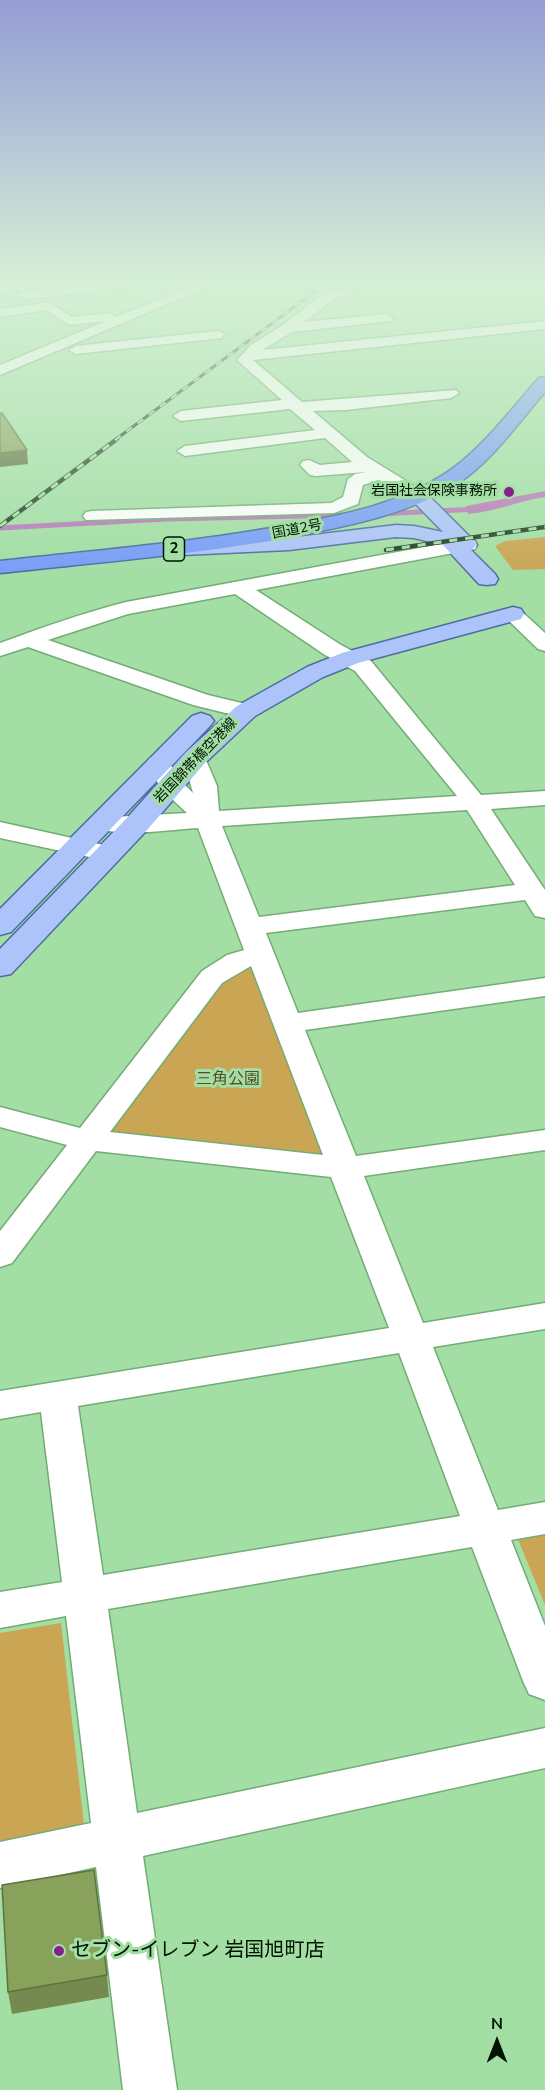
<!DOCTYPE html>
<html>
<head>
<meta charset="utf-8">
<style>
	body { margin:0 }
	#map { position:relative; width:545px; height:2090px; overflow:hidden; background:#a3dea5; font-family:"Nunito Sans",sans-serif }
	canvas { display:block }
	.north { position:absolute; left:467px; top:2012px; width:60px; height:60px; -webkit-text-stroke:4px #a3dea5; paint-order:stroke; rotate:0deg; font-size:16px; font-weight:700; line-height:24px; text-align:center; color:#011402 }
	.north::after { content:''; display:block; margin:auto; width:21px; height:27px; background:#011402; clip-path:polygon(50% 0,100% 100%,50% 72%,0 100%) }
</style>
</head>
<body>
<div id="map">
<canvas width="545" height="2090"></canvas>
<div class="north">N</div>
</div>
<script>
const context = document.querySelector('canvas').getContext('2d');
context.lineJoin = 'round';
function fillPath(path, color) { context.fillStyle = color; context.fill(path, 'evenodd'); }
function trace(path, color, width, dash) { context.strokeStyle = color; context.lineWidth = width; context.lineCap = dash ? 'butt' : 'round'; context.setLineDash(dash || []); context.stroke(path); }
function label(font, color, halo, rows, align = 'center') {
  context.font = font + ' "Nunito Sans","Noto Sans JP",sans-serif'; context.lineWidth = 6; context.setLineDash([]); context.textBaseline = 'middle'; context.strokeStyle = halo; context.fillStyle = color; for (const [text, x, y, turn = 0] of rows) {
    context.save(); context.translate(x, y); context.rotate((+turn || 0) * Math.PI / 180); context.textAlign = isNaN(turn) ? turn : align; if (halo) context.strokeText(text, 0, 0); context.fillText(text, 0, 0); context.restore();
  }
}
const green = new Path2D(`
	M545,537V569L513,570L495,546L505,541Z
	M260,958L346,1168L87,1140L212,977Z
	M545,1532V1605L517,1537Z
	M61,1623L84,1825L0,1843V1633Z`);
const water = new Path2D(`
	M545,491V497C519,501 494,512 468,514L466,506Z`);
const streamFar1 = new Path2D(`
	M0,292L84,284`);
const stream = new Path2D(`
	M380,514L477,509
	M0,528L167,519L351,515`);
const minor = new Path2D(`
	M0,284H49L43,288L0,292Z
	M87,284H132L126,288L24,299L17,295L24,291Z
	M197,284H215L0,375V365L106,321L69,325L46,310L0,317V309L49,302L72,317L109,313L116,317Z
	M348,288L355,292L353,295L335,298L304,322L386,314L393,318L391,321L292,332L262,350L545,321V329L253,360L302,402L456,390L459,393L451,398L346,410L313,411L367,457L424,492L427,496L424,500H412L379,480L363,485L358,504L334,513L86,520L83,516L86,512L92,511L331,503L343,497L348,479L355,474L366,472L316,476L310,475L300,465L303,461L309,460L320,465L352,462L325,438L185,456L177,451L185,446L315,430L290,409L181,421L173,416L181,411L282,400L237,360L251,345L283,325L326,291Z
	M217,331L222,332L224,335L222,338L76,354L69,350L76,346Z
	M468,539L475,541L477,545L475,549L256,590L341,645L371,661L481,795L545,791V805L491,809L545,890V918L535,916L525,900L266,933L298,1013L545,978V996L305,1030L356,1156L545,1130V1150L364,1176L423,1323L545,1303V1329L433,1347L498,1510L545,1502V1534L511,1540L545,1626V1700L529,1694L523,1681L472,1547L108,1609L137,1813L545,1728V1768L143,1856L177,2090H123L96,1867L0,1888V1842L91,1823L66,1616L0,1628V1592L62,1582L41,1412L0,1419V1391L389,1328L331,1177L96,1151L12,1263L0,1267V1231L67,1145L0,1127V1107L80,1128L202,971L227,955L244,950L198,828C164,830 126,837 93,828L89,823L93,818L187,813L162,790L146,763L150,758L158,756L166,758L181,781L193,793L183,758L187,753L195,751L203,753L217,786L219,811L457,796L355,671L325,655L235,594L128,614L48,640L208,695L254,706L257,711L254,716L246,718L193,705L28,647L0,656V643C41,628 83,613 126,602ZM467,810L515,885L259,917L222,826ZM251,966L323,1155L110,1132L222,983ZM399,1353L460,1516L103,1575L78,1406Z
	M513,608L520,610L545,633V651L538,649L506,618L503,614L506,610Z
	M0,822L117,848L121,853L117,858L108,861L0,838Z`);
const major = new Path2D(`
	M418,490L425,492L474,541L477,545L471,550L495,574L498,579L495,584L487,585L479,584L443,545L414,538L396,537L289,550L183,555L176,553L173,549L176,545L183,543L289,538L396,525L414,526L443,532L408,496L411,492Z
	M513,607L521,609L524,614L521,619L358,663L323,677L255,716L204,764L147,830L11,974L0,976V949L127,818L186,752L237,706L307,667L342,653Z
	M201,713L210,716L214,721L210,726L11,932L0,935V909L192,716Z`);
const highway = new Path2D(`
	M545,377V392C518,423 491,462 457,484C410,513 356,524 302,535C203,554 101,562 0,573V561C99,550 200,542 298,523C348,514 399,503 443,475C479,453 511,409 539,378Z`);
const railFar1 = new Path2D(`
	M115,440L325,284`);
const rail = new Path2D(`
	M0,526L117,439
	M386,550L545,527`);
const wall = new Path2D(`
	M107,1975L109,1997L12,2014L8,1992Z`);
const shadedWall = new Path2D(`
	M27,450L28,464L0,467V453Z`);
const building = new Path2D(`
	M0,413H2L27,450L0,453Z
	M94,1870L107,1975L8,1992L2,1885Z`);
const markers = [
	[509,492,6,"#84208a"],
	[59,1951,6,"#84208a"]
];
const farPoinames = [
	["岩国社会保険事務所",497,492]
];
const farStreetnames = [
	["国道2号",297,530,-11],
	["岩国錦帯橋空港線",196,761,-46]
];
const shields = [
	[174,549,21]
];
const shieldNames = [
	["2",174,549]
];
const parkNames = [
	["三角公園",228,1080]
];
const nearPoinames = [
	["セブン-イレブン 岩国旭町店",71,1951]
];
fillPath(green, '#caa553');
fillPath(water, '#b779b9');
trace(streamFar1, '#b779b9', 4.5);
trace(stream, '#b779b9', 5);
trace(minor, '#73ac75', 3);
trace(major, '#4e6da1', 3);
trace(highway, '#4e6da1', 3);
fillPath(minor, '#fff');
fillPath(major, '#adc4fa');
fillPath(highway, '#779df7');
trace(railFar1, '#233f24', 3);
trace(rail, '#233f24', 4.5);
trace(railFar1, '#a3dea5', 2, [7]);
trace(rail, '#a3dea5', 3, [8]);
fillPath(wall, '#758a4e');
fillPath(shadedWall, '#5f7140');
fillPath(building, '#88a15b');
trace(building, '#5f7140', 1.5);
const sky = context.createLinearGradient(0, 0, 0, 577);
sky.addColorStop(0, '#949cd5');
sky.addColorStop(0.49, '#d6f0d6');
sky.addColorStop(1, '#d6f0d600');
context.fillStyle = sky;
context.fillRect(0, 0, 545, 577);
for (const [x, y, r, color] of markers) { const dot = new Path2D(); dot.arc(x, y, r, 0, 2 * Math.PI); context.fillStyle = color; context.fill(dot); trace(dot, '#a3dea5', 2); }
label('14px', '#011402', '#a3dea5', farPoinames, 'right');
label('14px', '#011402', '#a3dea5', farStreetnames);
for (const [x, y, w] of shields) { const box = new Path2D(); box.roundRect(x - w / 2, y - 12, w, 24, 4.5); context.fillStyle = '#a3dea5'; context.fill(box); trace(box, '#011402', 1.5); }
label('bold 15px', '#011402', null, shieldNames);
label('16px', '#5a4924', '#a3dea5', parkNames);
label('20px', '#011402', '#a3dea5', nearPoinames, 'left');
</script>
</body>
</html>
